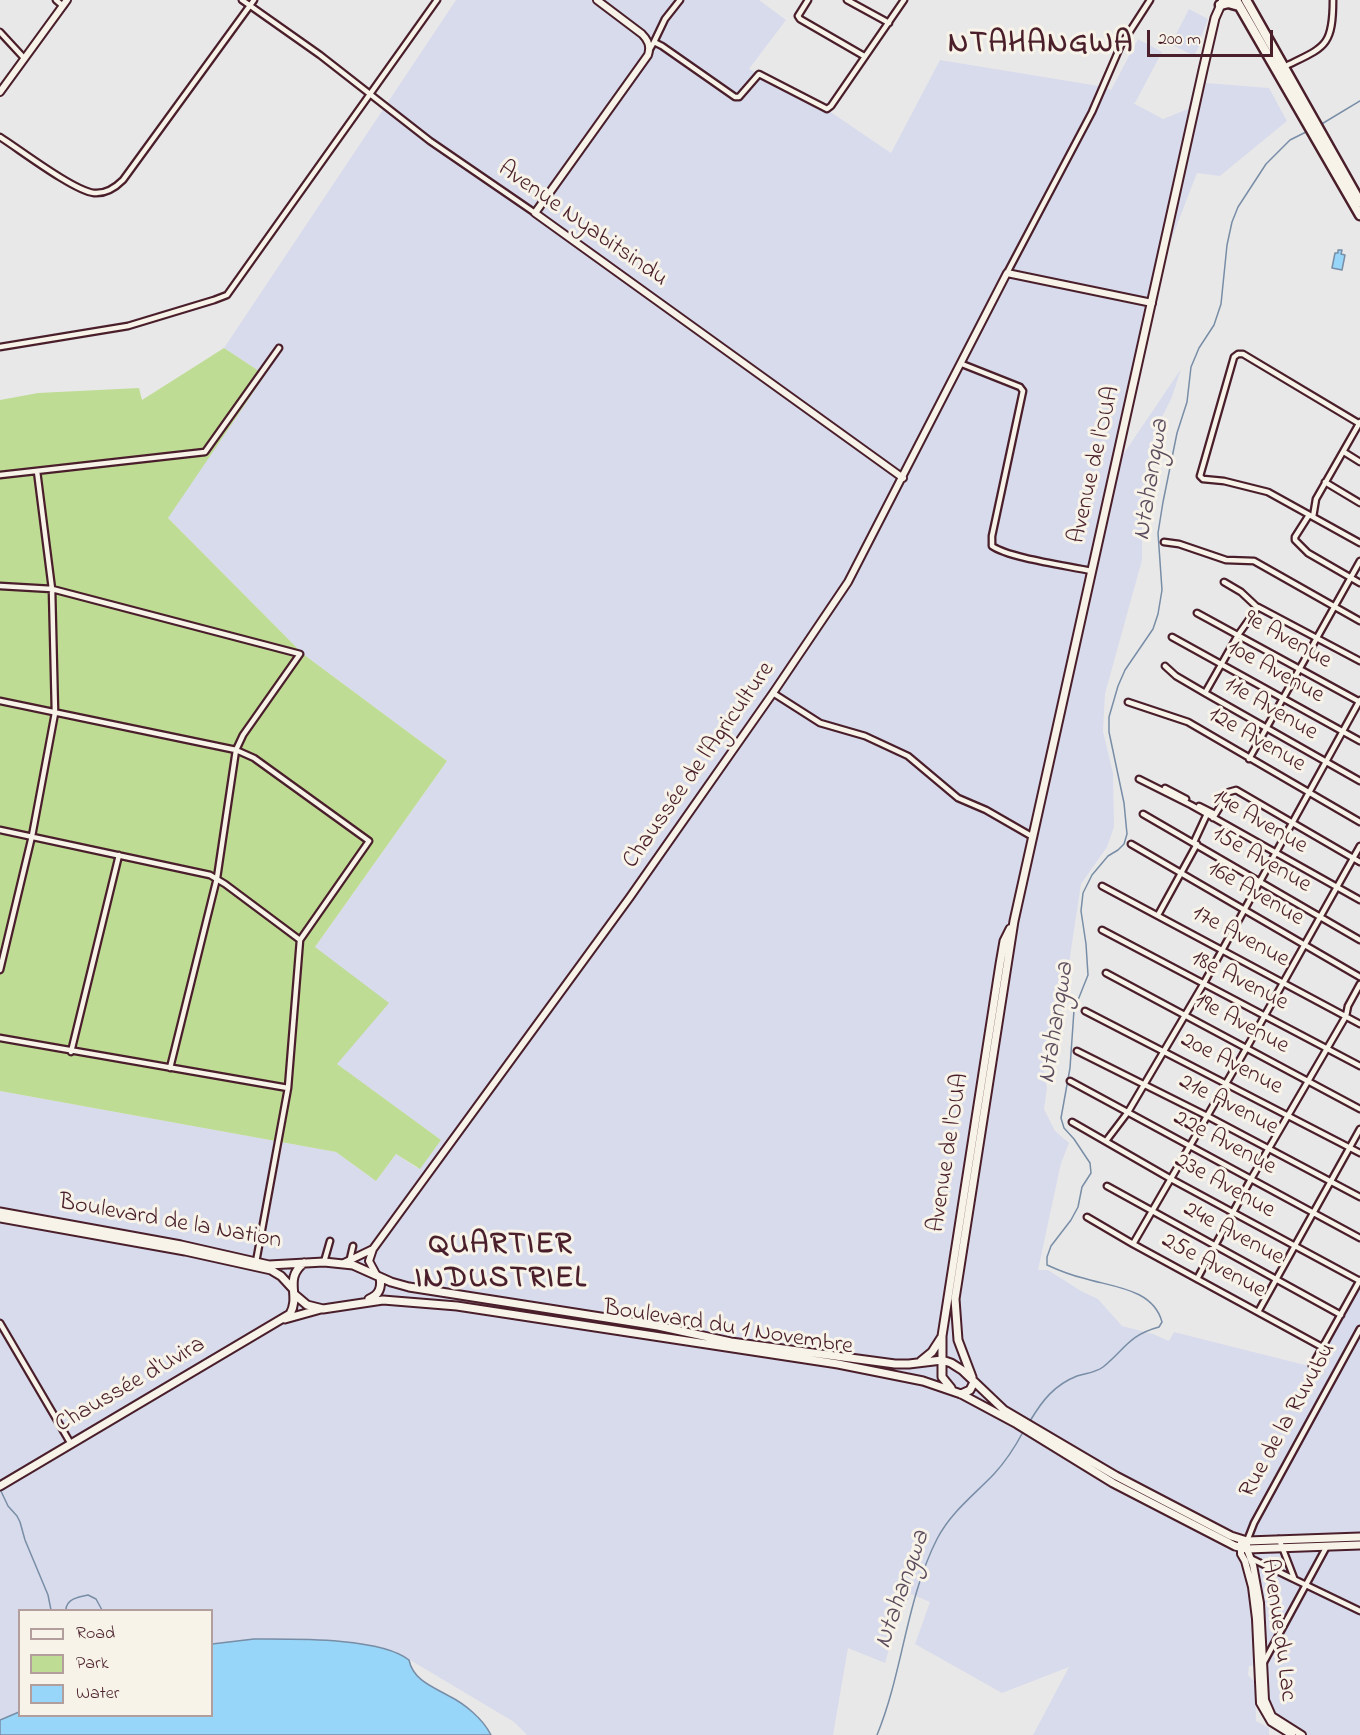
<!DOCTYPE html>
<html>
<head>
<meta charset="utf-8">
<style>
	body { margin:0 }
	#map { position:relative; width:1360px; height:1735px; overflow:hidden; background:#e9e8e9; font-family:"Indie Flower",sans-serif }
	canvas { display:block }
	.legend { position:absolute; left:18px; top:1609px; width:195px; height:108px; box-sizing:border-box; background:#f7f3e8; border:2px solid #b29e9c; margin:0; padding:8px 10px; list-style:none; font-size:18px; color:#4a1f2b }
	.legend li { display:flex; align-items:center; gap:12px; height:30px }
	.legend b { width:30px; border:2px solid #b29e9c }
	.scale { position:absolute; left:1147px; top:30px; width:126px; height:27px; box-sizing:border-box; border:3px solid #4a1f2b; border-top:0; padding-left:8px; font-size:18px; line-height:21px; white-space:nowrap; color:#4a1f2b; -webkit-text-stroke:4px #f7f3e8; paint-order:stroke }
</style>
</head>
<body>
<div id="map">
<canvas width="1360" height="1735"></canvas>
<ul class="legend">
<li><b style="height:8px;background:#f7f3e8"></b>Road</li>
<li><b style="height:16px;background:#bfdc94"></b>Park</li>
<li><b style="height:16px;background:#97d6f8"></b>Water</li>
</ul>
<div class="scale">200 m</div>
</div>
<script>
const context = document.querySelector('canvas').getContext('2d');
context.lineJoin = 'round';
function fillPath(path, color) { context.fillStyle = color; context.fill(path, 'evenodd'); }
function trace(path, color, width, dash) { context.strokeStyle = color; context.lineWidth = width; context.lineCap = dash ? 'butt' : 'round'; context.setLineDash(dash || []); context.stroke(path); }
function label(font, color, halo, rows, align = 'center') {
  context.font = font + ' "Indie Flower",sans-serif'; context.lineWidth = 6; context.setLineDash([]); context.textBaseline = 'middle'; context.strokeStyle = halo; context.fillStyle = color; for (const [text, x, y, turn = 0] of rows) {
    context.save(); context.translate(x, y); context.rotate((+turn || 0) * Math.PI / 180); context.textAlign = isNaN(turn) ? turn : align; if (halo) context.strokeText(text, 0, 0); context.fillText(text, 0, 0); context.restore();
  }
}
const built = new Path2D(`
	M456,0H759L786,20L749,69L832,113L891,153L940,60L1105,87L1111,90L1138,39L1162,52L1135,103H1133L1163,119L1188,109L1195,82L1178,183L1206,83L1269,88L1287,121L1220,176L1197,173L1157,277L1116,465L1181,369L1172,397L1156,429L1142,504V560L1105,694L1103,731L1113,773L1114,827L1107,847L1081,884L1064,996L1058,1019L1042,1047L1043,1065L1047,1088L1044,1109L1055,1131L1069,1143L1061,1163L1038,1270H1048L1081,1291L1098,1299L1122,1326L1153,1334L1169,1341L1174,1332L1309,1366L1360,1276V1735H1303L1280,1720L1270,1708L1266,1665L1249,1666L1248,1675L1255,1682L1256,1721L1269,1728V1735H1033L1069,1667L1002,1693L915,1644L930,1602L911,1594L896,1625L885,1663L848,1648L833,1735H527L514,1722L395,1651L359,1644L287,1639H254L212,1644V1610H20L19,1712L0,1720V1091L336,1152L376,1181L396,1154L417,1168L441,1140L336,1064L315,947L447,761L303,654L167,517L265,375L224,348Z
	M1189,9L1208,19L1200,40L1202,41L1194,56L1171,44Z`);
const green = new Path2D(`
	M224,348L265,375L168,518L303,654L447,761L315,947L389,1003L337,1064L441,1140L420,1169L396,1154L376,1181L336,1152L0,1091V400L38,393L139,388L142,400Z`);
const water = new Path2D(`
	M1338,250H1342L1341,254L1345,255L1342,270L1332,268L1335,253H1338Z
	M254,1639C291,1639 381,1637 409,1660C413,1680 433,1687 449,1696C465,1704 483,1719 491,1735H0V1720L19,1712L20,1716H212V1644Z`);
const stream = new Path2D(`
	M1320,125L1360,101
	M1030,1421C1042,1401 1054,1385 1077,1376C1086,1373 1095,1373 1103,1367C1125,1349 1129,1335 1159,1327L1162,1322C1153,1288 1111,1287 1083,1278C1070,1275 1058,1270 1047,1265V1257L1051,1246L1071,1220L1078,1207L1082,1187L1091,1173L1090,1163L1074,1139L1064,1128L1061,1118L1070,1068L1074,1010L1088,975L1086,944L1081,911L1083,893L1092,875L1108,856L1118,850L1124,844L1127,834L1124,803L1109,732V717L1118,686L1125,670L1153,629L1158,614L1162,590L1158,533L1163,502L1177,433L1187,402L1191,367L1199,348L1214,325L1221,304L1227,245L1232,222L1238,207L1266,164L1290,140L1308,131
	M0,1489L8,1506L17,1516L20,1522L25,1540L48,1595L51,1610
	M66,1610C66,1599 78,1597 88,1595L96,1599L102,1610
	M877,1735C903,1672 906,1600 937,1539C951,1512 974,1495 994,1474C1006,1461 1015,1447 1023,1432`);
const street = new Path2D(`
	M56,0L63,6
	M242,0L320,55L430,141L535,213
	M808,0L798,16L800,19L864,56
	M847,0L889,23
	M0,32L24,58
	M654,42L665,19L680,0
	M650,49L654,42L662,46L735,97H739L759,74L827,109L831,106L904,0
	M1284,67C1324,47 1333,48 1333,0
	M0,137C19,149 74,191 94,193C106,194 115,188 123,180L254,0
	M1007,273L1092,112L1121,45L1150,0
	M0,347L128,326L214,300L227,295L437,0
	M962,364L1020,387L1023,391L992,536V546C1009,558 1069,566 1091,571
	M1360,424L1243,354H1238L1234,357L1200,476L1203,479L1224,481L1268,492L1360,543
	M1344,452L1360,462
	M0,475L205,452L279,348
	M1325,482L1360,503
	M1309,515L1295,537V540L1308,553L1360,583
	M1313,517L1316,499L1360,422
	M1164,542L1179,544L1226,560L1254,561L1360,621
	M1224,582L1241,592L1257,607
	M0,586L52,589L300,654L243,735L236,750L217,878L170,1068
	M1197,613L1360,702
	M1172,637L1360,741
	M1165,666L1176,676L1205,693L1360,781
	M773,693L820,723L865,736L908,756L958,798L986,810L1033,837
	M1205,693L1238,635L1258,607L1360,661
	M0,701L236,750L254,758L369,841L300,940L288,1088L256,1262
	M1128,702L1188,722L1360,822
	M1249,759L1360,561
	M1139,779L1191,805L1360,900
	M1165,788L1186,799
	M1199,806L1215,814
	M1143,814L1360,940
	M1213,818L1229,792L1236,790L1360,862
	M0,830L210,875L225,884L300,940
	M1194,842L1207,814
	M1131,844L1360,977
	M1102,886L1360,1024
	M1158,915L1197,844
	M1102,930L1360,1066
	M0,970L32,836L55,713L52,589L37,471
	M1106,973L1360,1109
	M1085,1011L1360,1153
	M0,1038L288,1088
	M1077,1051L1207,1116L1360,1197
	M71,1052L119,855
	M1070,1081L1360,1238
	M1072,1122L1171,1179L1360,1281
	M1106,1141L1128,1112L1204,983L1360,700
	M1107,1186L1341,1315
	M1087,1217L1133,1244L1322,1347
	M1133,1244L1246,1049L1360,846
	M350,1259L353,1246
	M324,1262L330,1241
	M1197,1279L1251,1179L1346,1016L1348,1006L1360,984
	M1258,1312L1360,1129
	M0,1323L71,1444
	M1312,1366L1360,1280
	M1279,1539L1294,1578
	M1247,1541L1254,1523L1360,1329
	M1250,1558L1360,1611
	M1264,1662L1327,1546`);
const secondary = new Path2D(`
	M597,0L642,34C648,40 651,46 648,55L535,213L903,478
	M0,92L67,0
	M344,1263L373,1249
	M376,1274L369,1261L373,1249L630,897L773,693L848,582L1007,273L1152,303
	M1247,1541V1549L1253,1565L1260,1603L1265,1700L1272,1716L1302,1735
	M1241,1543V1554L1245,1561L1252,1587L1256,1619L1260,1703L1271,1722L1292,1735`);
const primary = new Path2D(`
	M0,1212L181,1245L269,1265L324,1262L353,1265L391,1282L409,1287L658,1326L731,1342L895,1364H909L942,1360L951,1363L962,1370L1004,1410L1116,1476L1231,1536L1247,1541L1360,1537
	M0,1218L185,1251L271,1270L281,1276L293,1289
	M294,1294L307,1305L323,1309L383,1300L457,1306L838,1364L923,1381L961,1394L1017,1424L1113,1483L1235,1546L1247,1549L1360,1545
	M369,1299C379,1295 382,1288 380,1277
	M285,1319L321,1309
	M921,1361L932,1352L941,1338
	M972,1377L958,1340L955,1299L1014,921L1203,70L1215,18L1223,0
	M951,1388L942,1377V1336L1000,964L1004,941L1010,929
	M961,1394L970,1390L974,1382
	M0,1486L290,1314C301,1295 283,1279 304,1263`);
const highway = new Path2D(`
	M1236,0L1360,215
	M1246,0L1360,202
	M1220,5L1228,3L1239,6`);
const streetNames = [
	["Avenue Nyabitsindu",582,225,35],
	["Avenue de l'OUA",1096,465,-77],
	["9e Avenue",1287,641,29],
	["10e Avenue",1275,673,29],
	["11e Avenue",1270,710,30],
	["12e Avenue",1256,741,30],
	["Chaussée de l'Agriculture",700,766,-55],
	["14e Avenue",1259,823,30],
	["15e Avenue",1261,861,30],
	["16e Avenue",1255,895,30],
	["17e Avenue",1240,938,28],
	["18e Avenue",1239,982,27],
	["19e Avenue",1241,1025,28],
	["20e Avenue",1231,1065,27],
	["21e Avenue",1228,1106,27],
	["22e Avenue",1224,1144,28],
	["Avenue de l'OUA",950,1153,-81],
	["23e Avenue",1224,1187,29],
	["Boulevard de la Nation",170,1223,10],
	["24e Avenue",1233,1235,28],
	["25e Avenue",1213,1267,28],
	["Boulevard du 1 Novembre",728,1329,9],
	["Chaussée d'Uvira",131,1386,-30],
	["Rue de la Ruvubu",1289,1421,-61],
	["Avenue du Lac",1277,1630,82]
];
const waterNames = [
	["Ntahangwa",1153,480,-81],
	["Ntahangwa",1058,1023,-81],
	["Ntahangwa",904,1590,-71]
];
const districtNames = [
	["NTAHANGWA",1041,46],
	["QUARTIER",501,1247],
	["INDUSTRIEL",501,1281]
];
fillPath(built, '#d8dbeb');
fillPath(green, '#bfdc94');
fillPath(water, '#97d6f8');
trace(water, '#788da6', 1.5);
trace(stream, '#788da6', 1.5);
trace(street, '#4a1f2b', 9);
trace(secondary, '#4a1f2b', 10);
trace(primary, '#4a1f2b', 11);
trace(highway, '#4a1f2b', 13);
trace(street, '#f7f3e8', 4.5);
trace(secondary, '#f7f3e8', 6);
trace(primary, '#f7f3e8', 7);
trace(highway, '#f7f3e8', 8);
label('24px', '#4a1f2b', '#f7f3e8', streetNames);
label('italic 26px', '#5d4d5e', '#f7f3e8', waterNames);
context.letterSpacing = '1.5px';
label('bold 30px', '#4a1f2b', '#f7f3e8', districtNames);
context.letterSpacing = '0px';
</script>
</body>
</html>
